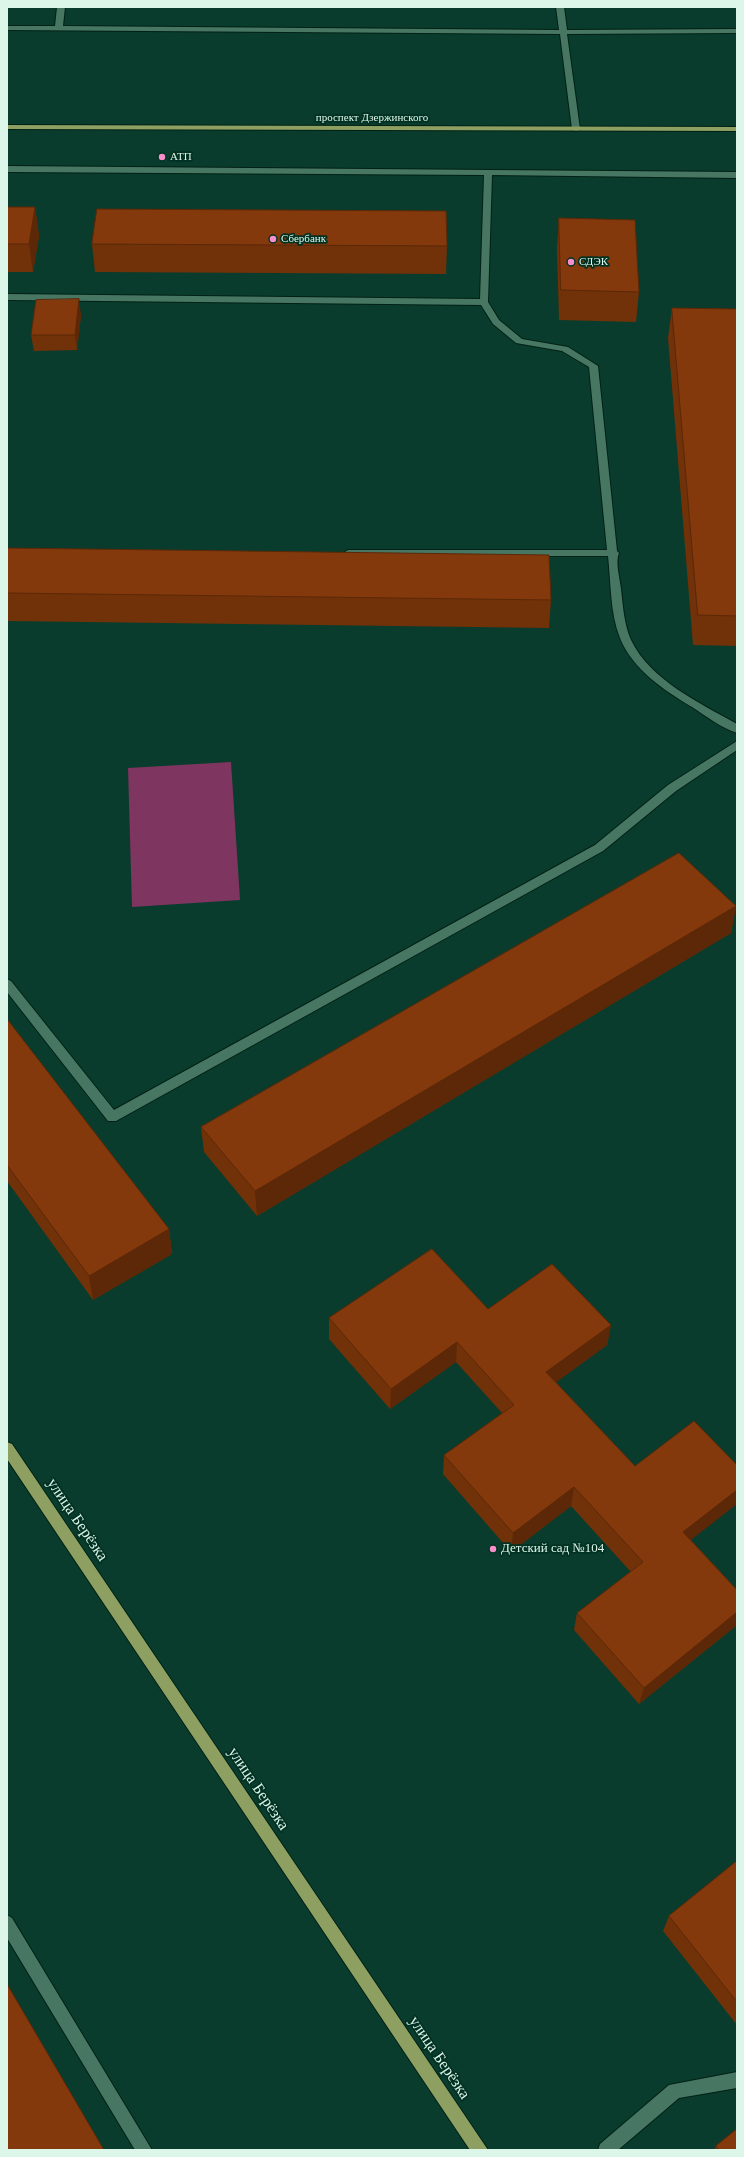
<!DOCTYPE html>
<html>
<head>
<meta charset="utf-8">
<style>
	body { margin:0 }
	#map { position:relative; width:744px; height:2157px; overflow:hidden; background:#093c2c; font-family:"Times New Roman",serif }
	canvas { display:block }
	.frame { position:absolute; inset:0; border:8px solid #ddf6ea; pointer-events:none }
</style>
</head>
<body>
<div id="map">
<canvas width="744" height="2157"></canvas>
<div class="frame"></div>
</div>
<script>
const context = document.querySelector('canvas').getContext('2d');
context.lineJoin = 'round';
function fillPath(path, color) { context.fillStyle = color; context.fill(path, 'evenodd'); }
function trace(path, color, width, dash) { context.strokeStyle = color; context.lineWidth = width; context.lineCap = dash ? 'butt' : 'round'; context.setLineDash(dash || []); context.stroke(path); }
function label(font, color, halo, rows, align = 'center') {
  context.font = font + ' "Times New Roman",serif'; context.lineWidth = 3.5; context.setLineDash([]); context.textBaseline = 'middle'; context.strokeStyle = halo; context.fillStyle = color; for (const [text, x, y, turn = 0] of rows) {
    context.save(); context.translate(x, y); context.rotate((+turn || 0) * Math.PI / 180); context.textAlign = isNaN(turn) ? turn : align; if (halo) context.strokeText(text, 0, 0); context.fillText(text, 0, 0); context.restore();
  }
}
const green = new Path2D(`
	M231,762L240,900L132,907L128,768Z`);
const minor = new Path2D(`
	M57,7H65L63,26L559,30L556,7H564L567,30L737,29V33L567,34L580,129L576,131L572,129L560,34L7,30V26H55Z
	M7,166L737,172V178L492,175L488,302L499,320L522,339L568,347L598,366L617,551L619,553C615,562 620,579 621,589C623,606 624,624 631,640C650,680 700,703 737,724V733C721,728 706,716 692,707C665,691 632,669 620,638C610,613 611,583 608,556H348L343,553L348,550H607L589,367L562,351L516,343L493,324L481,305L7,300V294L480,299L484,175L7,172Z
	M737,741V750L676,791L603,851L116,1121H108L7,992V979L11,981L114,1110L595,845L668,785Z
	M7,1915L12,1918L152,2150H135L7,1938Z
	M737,2072V2088L679,2098L618,2150H598L600,2144L669,2085Z`);
const major = new Path2D(`
	M7,125L737,127V131L7,129Z
	M7,1442L12,1444L488,2150H470L7,1459Z`);
const wall = new Path2D(`
	M7,207H35L39,236L33,272H7Z
	M559,218L639,292L636,322L559,320L557,248Z
	M92,244L447,246L446,274L95,272Z
	M672,308L737,309V646L693,645L668,338Z
	M81,315L77,350L34,351L31,335Z
	M7,548L551,600L549,628L7,621Z
	M736,906L731,933L257,1216L204,1152L201,1127Z
	M7,1019L169,1229L172,1254L93,1300L7,1181Z
	M329,1318L611,1325L607,1345L556,1382L691,1540L737,1590V1625L639,1704L574,1630L577,1613L631,1572L571,1506L511,1552L443,1474L444,1455L502,1413L456,1362L390,1409L329,1339Z
	M737,1861V2025L663,1931L669,1916Z
	M716,2146L737,2150H714Z`);
const shadedWall = new Path2D(`
	M35,207L39,236L33,272L29,244Z
	M79,299L81,315L77,350L75,335Z
	M736,906L731,933L257,1216L255,1191Z
	M169,1229L172,1254L93,1300L89,1276Z
	M611,1325L607,1345L543,1392L546,1372Z
	M457,1342L456,1362L390,1409L391,1389Z
	M574,1487L571,1506L511,1552L513,1533Z
	M737,1490V1504L678,1550L683,1532Z
	M737,1612V1625L639,1704L644,1688Z`);
const building = new Path2D(`
	M7,207H35L29,244H7Z
	M97,209L446,211L447,246L92,244Z
	M559,218L635,220L639,292L561,290Z
	M79,299L75,335H31L36,300Z
	M672,308L737,309V616L698,615Z
	M7,548L549,555L551,600L7,593Z
	M679,853L736,906L255,1191L201,1127Z
	M7,1019L169,1229L89,1276L7,1165Z
	M432,1249L488,1309L552,1264L611,1325L546,1372L635,1466L694,1421L737,1465V1490L683,1532L737,1590V1612L644,1688L577,1613L643,1562L574,1487L513,1533L444,1455L514,1405L457,1342L391,1389L329,1318Z
	M737,1861V2002L669,1916Z
	M7,1984L104,2150H7Z
	M737,2129V2150H719L716,2146Z`);
const markers = [
	[162,157,4,"#f98fca"],
	[273,239,4,"#f98fca"],
	[571,262,4,"#f98fca"],
	[493,1549,4,"#f98fca"]
];
const farStreetnames = [
	["проспект Дзержинского",372,118]
];
const farPoinames = [
	["АТП",170,157],
	["Сбербанк",281,239],
	["СДЭК",579,262]
];
const poiNames = [
	["Детский сад №104",501,1549]
];
const nearStreetnames = [
	["улица Берёзка",77,1520,56],
	["улица Берёзка",258,1789,56],
	["улица Берёзка",439,2058,56]
];
fillPath(green, '#7e3560');
trace(minor, '#002115', 2);
trace(major, '#002115', 2);
fillPath(minor, '#477663');
fillPath(major, '#8e9f62');
fillPath(wall, '#713109');
fillPath(shadedWall, '#5c2808');
fillPath(building, '#83390b');
trace(building, '#5c2808', 1);
for (const [x, y, r, color] of markers) { const dot = new Path2D(); dot.arc(x, y, r, 0, 2 * Math.PI); context.fillStyle = color; context.fill(dot); trace(dot, '#003122', 1.5); }
label('11px', '#ddf6ea', '#003122', farStreetnames);
label('11px', '#ddf6ea', '#003122', farPoinames, 'left');
label('13px', '#ddf6ea', '#003122', poiNames, 'left');
label('16px', '#ddf6ea', '#003122', nearStreetnames);
</script>
</body>
</html>
